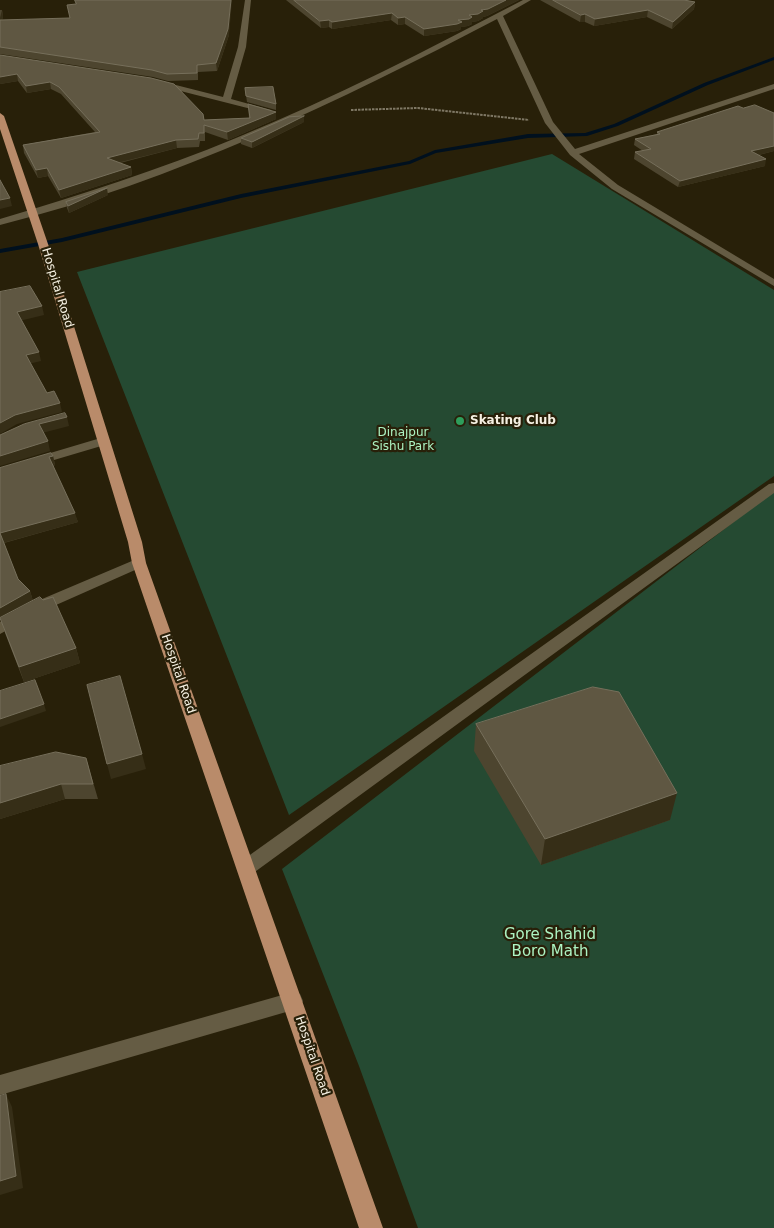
<!DOCTYPE html>
<html>
<head>
<meta charset="utf-8">
<style>
	body { margin:0 }
	canvas { display:block; background:#282009 }
</style>
</head>
<body>
<canvas width="774" height="1228"></canvas>
<script>
const context = document.querySelector('canvas').getContext('2d');
context.lineJoin = 'round';
function fillPath(path, color) { context.fillStyle = color; context.fill(path, 'evenodd'); }
function trace(path, color, width, dash) { context.strokeStyle = color; context.lineWidth = width; context.lineCap = dash ? 'butt' : 'round'; context.setLineDash(dash || []); context.stroke(path); }
function label(font, color, halo, rows, align = 'center') {
  context.font = font + ' "DejaVu Sans",sans-serif'; context.lineWidth = 4.5; context.setLineDash([]); context.textBaseline = 'middle'; context.strokeStyle = halo; context.fillStyle = color; for (const [text, x, y, turn = 0] of rows) {
    context.save(); context.translate(x, y); context.rotate((+turn || 0) * Math.PI / 180); context.textAlign = isNaN(turn) ? turn : align; if (halo) context.strokeText(text, 0, 0); context.fillText(text, 0, 0); context.restore();
  }
}
const green = new Path2D(`
	M552,154L774,290V476L289,815L77,272Z
	M774,491V1228H418L359,1066L282,869Z`);
const stream = new Path2D(`
	M774,57V60L708,85L618,126L587,136L528,138L436,153L410,164L241,198L62,242L0,253V249L62,238L241,194L409,161L435,150L528,134L585,133L614,124L704,83Z`);
const path = new Path2D(`
	M351,110L418,108L529,120`);
const minor = new Path2D(`
	M245,0H251L246,47L231,99L271,110V114L157,85V81H160L223,97L238,47Z
	M523,0H531L503,16L553,122L575,149L774,84V89L579,154L618,185L774,279V286L612,189L570,155L545,123L497,19C338,102 175,181 0,225V219C80,195 159,170 236,138C334,98 429,49 523,0Z
	M104,437L110,441L108,444L0,476V468Z
	M774,483V493L252,874L246,876L240,874L237,868L240,862L769,484Z
	M139,558L144,560L146,563L144,566L38,613L0,634V622L28,605Z
	M293,992L300,994L303,1001L300,1008L293,1010L0,1095V1075Z`);
const major = new Path2D(`
	M0,113L4,116L48,244L142,542L146,563L383,1228H359L132,563L128,542L38,244L0,129Z`);
const wall = new Path2D(`
	M286,0H519L487,16L483,17V18L478,21L472,22V24L468,26L461,27V29L457,31L424,36L405,24L398,25L391,20L332,29L329,27L321,28Z
	M540,0H684L695,2L694,9L672,29L647,17L594,26L585,22H580Z
	M0,10H2L3,16L2,20L229,35L217,71L198,72V80L168,81L153,77L0,54Z
	M0,55L203,114L204,120L249,118L248,104L276,119L228,140L205,132V141H200L199,147L177,148L120,163L131,167L132,175L61,198L48,176L38,178L24,153L23,145L95,132L61,94L51,89L27,93L18,81L0,84Z
	M245,88L276,104V110L247,102Z
	M743,108L774,113V151L759,155L765,166L678,187L634,159L635,152L643,151L634,145L635,139L657,134V132Z
	M304,122L252,148L241,144V138Z
	M108,195L69,213L67,208L66,202Z
	M53,456L55,465L53,466L78,522L4,543L18,579L30,591L33,601L76,648L80,663L24,682L5,633L1,619L0,620V468Z
	M476,724L670,820L541,865L474,751Z
	M86,758L98,799H65L0,819V766Z`);
const shadedWall = new Path2D(`
	M231,0H232L229,35L217,71L216,63Z
	M506,0H519L487,16L483,17V18L478,21L472,22V24L468,26L461,27V29L457,31L424,36V29L458,20Z
	M695,2L694,9L672,29L673,22Z
	M2,10L3,16L1,26L0,18Z
	M648,10L647,17L594,26L595,19Z
	M392,13L391,20L332,29V22Z
	M585,14V22H580L581,15Z
	M405,17V24L398,25V18Z
	M329,20V27L321,28L320,21Z
	M17,74L18,81L0,84V77Z
	M50,82L51,89L27,93L26,86Z
	M276,112V119L228,140L227,132Z
	M304,116V122L252,148V142Z
	M176,140L177,148L109,165L107,158Z
	M774,146V151L750,157L751,151Z
	M766,159L765,166L678,187L680,181Z
	M131,167L132,175L61,198L59,190Z
	M47,168L48,176L38,178L36,170Z
	M107,188L108,195L69,213L68,206Z
	M10,198L12,206L0,209V200Z
	M42,306L44,315L19,321L17,312Z
	M39,352L41,361L28,364L26,355Z
	M60,403L62,412L17,424L0,434V423L15,415Z
	M67,417L69,426L42,433L39,424Z
	M48,441L50,451L0,466V456Z
	M53,456L55,465L52,466L49,457Z
	M75,513L78,522L3,543L0,533Z
	M30,591L33,601L0,620V608Z
	M76,648L80,663L24,682L19,667Z
	M44,704L46,711L0,727V719Z
	M142,754L146,769L111,779L107,764Z
	M61,784L65,799L0,819V803Z
	M677,793L670,820L541,865L545,839Z
	M6,1094L12,1107L23,1188L0,1195V1181Z`);
const building = new Path2D(`
	M75,0H231L228,29L216,63L197,65V73L167,74L152,70L0,47V20L70,18L67,5L76,4Z
	M294,0H506L488,9L481,10L483,11L478,14L469,15L472,17L469,19L458,20L462,22L457,24L424,29L405,17L398,18L392,13L332,22L329,20L320,21Z
	M553,0H684L695,2L673,22L648,10L595,19L585,14L581,15Z
	M0,55L151,78L174,84L203,114L204,120L250,118L248,104L276,112L227,132L204,125V133H199L198,139L176,140L107,158L131,167L59,190L47,168L36,170L23,145L100,132L59,87L50,82L26,86L17,74L0,77Z
	M273,87L276,104L246,96L245,88Z
	M755,105L774,113V146L751,151L766,159L680,181L635,152L651,149L635,139L660,134L657,132L738,106L743,108Z
	M304,116L252,142L241,138L289,117Z
	M0,180L10,198L0,200Z
	M107,188L68,206L66,202Z
	M30,286L42,306L17,312L39,352L26,355L47,393L54,391L60,403L15,415L0,423V292Z
	M65,413L67,417L39,424L48,441L0,456V435L24,424Z
	M51,453L53,456L49,457L75,513L0,533L18,579L30,591L0,608V468Z
	M40,597L43,600L53,597L76,648L19,667L0,618Z
	M120,676L142,754L107,764L87,685Z
	M35,680L44,704L0,719V691Z
	M593,687L619,692L677,793L545,839L476,724Z
	M56,752L86,758L93,784H61L0,803V766Z
	M6,1094L16,1176L0,1181V1096Z`);
const markers = [
	[460,421,5,"#2e9e5b"]
];
const streetNames = [
	["Hospital Road",57,288,73],
	["Hospital Road",178,674,71],
	["Hospital Road",312,1056,71]
];
const poiNames = [
	["Skating Club",470,421]
];
const parkNames = [
	["Dinajpur",403,433],
	["Sishu Park",403,447]
];
const nearParknames = [
	["Gore Shahid",550,935],
	["Boro Math",550,952]
];
fillPath(green, '#254a32');
fillPath(stream, '#00101e');
trace(path, '#7f7865', 2, [2.5, 1]);
fillPath(minor, '#655c44');
fillPath(major, '#b98b6a');
fillPath(wall, '#4d452f');
fillPath(shadedWall, '#362e17');
fillPath(building, '#5f5742');
trace(building, '#766f5b', 1);
for (const [x, y, r, color] of markers) { const dot = new Path2D(); dot.arc(x, y, r, 0, 2 * Math.PI); context.fillStyle = color; context.fill(dot); trace(dot, '#282009', 2); }
label('12px', '#f5f0e2', '#282009', streetNames);
label('bold 12px', '#f5f0e2', '#282009', poiNames, 'left');
label('12px', '#acf3c2', '#282009', parkNames);
label('15px', '#acf3c2', '#282009', nearParknames);
</script>
</body>
</html>
